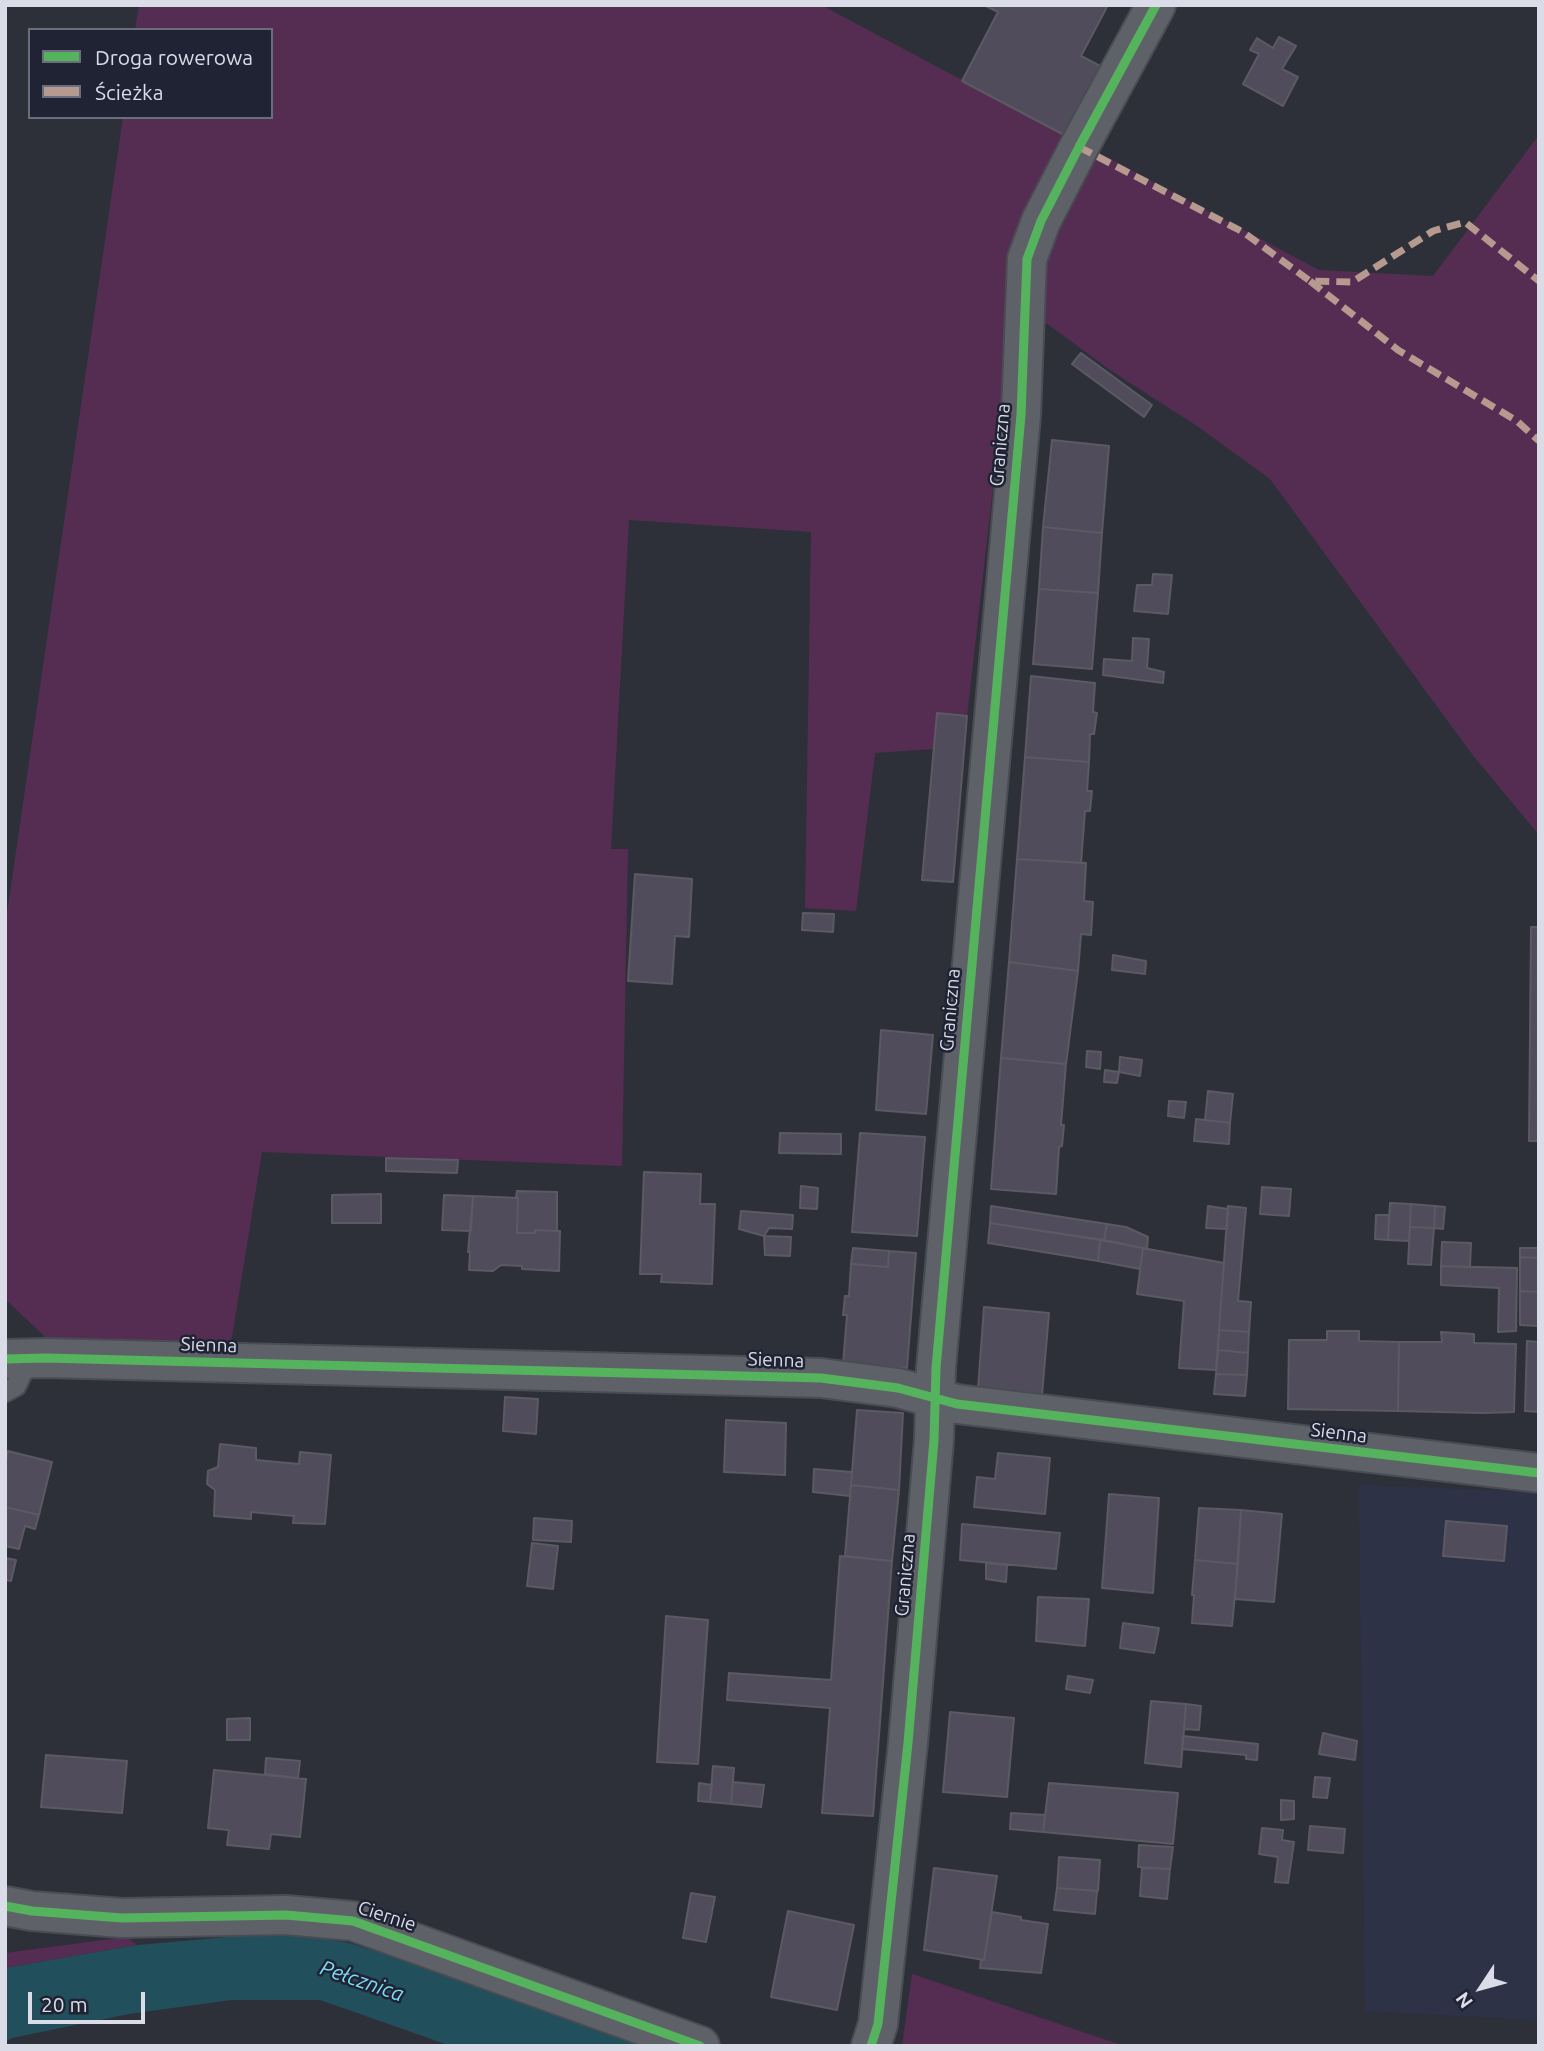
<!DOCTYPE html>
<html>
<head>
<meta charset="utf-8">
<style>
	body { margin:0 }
	#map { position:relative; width:1544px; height:2051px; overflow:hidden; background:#2e3039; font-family:Ubuntu,sans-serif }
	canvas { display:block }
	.frame { position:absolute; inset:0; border:7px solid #dadde8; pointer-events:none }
	.legend { position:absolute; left:28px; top:28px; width:245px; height:91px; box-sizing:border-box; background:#1f2333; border:2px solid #6a6d7b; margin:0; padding:9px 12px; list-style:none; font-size:21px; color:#dadde8 }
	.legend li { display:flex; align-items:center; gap:14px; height:35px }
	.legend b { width:35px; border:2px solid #6a6d7b }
	.north { position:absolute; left:1446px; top:1953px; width:70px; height:70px; -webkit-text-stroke:5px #1f2333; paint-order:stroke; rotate:234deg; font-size:19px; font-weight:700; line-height:28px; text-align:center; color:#dadde8 }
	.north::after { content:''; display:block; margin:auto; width:24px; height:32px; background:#dadde8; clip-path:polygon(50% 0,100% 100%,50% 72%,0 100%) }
	.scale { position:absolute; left:28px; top:1992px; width:117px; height:32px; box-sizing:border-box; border:4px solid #dadde8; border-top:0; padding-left:9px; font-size:21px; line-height:24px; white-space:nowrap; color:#dadde8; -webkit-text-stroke:5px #1f2333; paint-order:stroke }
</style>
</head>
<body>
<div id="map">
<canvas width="1544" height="2051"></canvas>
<div class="frame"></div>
<ul class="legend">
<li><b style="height:9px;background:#56b35d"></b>Droga rowerowa</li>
<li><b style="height:9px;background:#b69a8f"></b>Ścieżka</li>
</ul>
<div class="north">N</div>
<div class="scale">20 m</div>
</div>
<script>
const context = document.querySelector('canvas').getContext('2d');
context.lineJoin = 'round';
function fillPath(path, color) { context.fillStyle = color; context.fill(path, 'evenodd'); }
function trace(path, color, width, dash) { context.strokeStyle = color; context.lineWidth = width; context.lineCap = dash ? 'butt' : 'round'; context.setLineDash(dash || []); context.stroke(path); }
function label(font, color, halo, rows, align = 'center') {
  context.font = font + ' Ubuntu,sans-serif'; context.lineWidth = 5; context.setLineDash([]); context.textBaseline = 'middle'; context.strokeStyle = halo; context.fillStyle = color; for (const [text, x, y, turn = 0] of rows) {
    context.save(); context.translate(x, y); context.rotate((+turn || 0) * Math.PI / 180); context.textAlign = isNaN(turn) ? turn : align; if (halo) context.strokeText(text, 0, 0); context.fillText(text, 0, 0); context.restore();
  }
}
const built = new Path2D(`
	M1359,1485L1539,1492V2020L1365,2011Z`);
const green = new Path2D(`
	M139,5H821L1319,270L1433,276L1539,135V835L1472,754L1270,479L1200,428L1110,370L1049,325L1014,303L967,716L937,713L933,749L875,753L856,911L805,908L811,532L629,520L611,849H628L622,1166L262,1152L230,1349L57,1348L5,1299V927L123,117H271V30H135Z
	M126,1937L137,1945L5,1968V1953Z
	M912,1974L1124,2046H902Z`);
const water = new Path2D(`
	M285,1932L349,1943L482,1984L641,2046H451L320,2000H231L129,2014L12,2038L5,2042V1968L137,1945Z`);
const building = new Path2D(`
	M984,5H1108L1081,56L1102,67L1066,136L962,81L998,12Z
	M1279,37L1296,46L1282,69L1298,77L1283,106L1243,84L1259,54L1250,50L1257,38L1273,48Z
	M1081,353L1152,405L1144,417L1072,364Z
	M1052,440L1109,446L1102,533L1043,527Z
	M1043,527L1102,533L1098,593L1039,589Z
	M1153,574L1172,575L1168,614L1134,611L1137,585H1152Z
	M1039,589L1098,593L1092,669L1033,664Z
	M1133,638L1149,639L1147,668L1164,672L1163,683L1103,675L1104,659L1132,661Z
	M1031,676L1095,683L1093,712L1097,713L1094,734H1090L1089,762L1025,757Z
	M937,713L967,716L953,882L922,880Z
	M1025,757L1089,762L1087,791H1092L1090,811H1085L1081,863L1017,859Z
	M1017,859L1086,863L1084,901L1093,902L1091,935L1081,934L1078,971L1009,962Z
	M635,874L692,879L689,937L675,936L672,984L628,981Z
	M803,913L834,914L833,932L802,930Z
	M1531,927H1539V1141H1529Z
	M1113,955L1146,961L1145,974L1112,970Z
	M1009,962L1078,971L1066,1064L1001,1058Z
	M881,1030L933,1035L926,1114L876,1110Z
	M1087,1051L1101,1052L1100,1069L1086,1067Z
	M1120,1057L1142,1060L1140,1076L1119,1072Z
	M1001,1058L1066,1064L1061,1125H1064L1062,1146L1059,1147L1056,1194L991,1189Z
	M1105,1070L1119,1072L1117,1083L1104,1082Z
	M1208,1091L1233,1094L1230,1123L1205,1120Z
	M1169,1101L1186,1102L1184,1118L1168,1116Z
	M1196,1119L1230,1123L1229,1144L1194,1141Z
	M780,1133L841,1134V1154L779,1153Z
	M860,1133L925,1137L917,1236L852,1232Z
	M386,1158L458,1160L457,1173L386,1171Z
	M644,1172L701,1174L700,1204H715L712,1284L661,1282L662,1274H640Z
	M801,1186L818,1188L817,1209L800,1208Z
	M1262,1187L1291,1189L1289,1216L1260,1214Z
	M517,1191L557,1192V1231L535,1230V1233H517L518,1198L516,1197Z
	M381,1194V1223H332V1195Z
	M444,1195L473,1196L471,1231L442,1230Z
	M473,1196L518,1198L517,1233H535V1230L560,1231L559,1271L522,1269V1266L501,1265L493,1271L469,1270L470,1252H468Z
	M1390,1203L1411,1204L1409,1241L1388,1240Z
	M1411,1204L1435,1206L1434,1228L1410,1227Z
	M991,1206L1107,1224L1104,1240L990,1223Z
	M1208,1206L1228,1209L1227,1229L1206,1228Z
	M1228,1206L1246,1208L1238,1301L1251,1302L1249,1332L1219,1330Z
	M1435,1206L1445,1207L1443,1229L1434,1228Z
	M741,1211L793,1215L792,1229L769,1228L764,1236L739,1229Z
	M1376,1215H1389L1388,1240L1375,1239Z
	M990,1223L1100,1240L1098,1261L988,1243Z
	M1107,1224L1126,1227L1148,1237L1147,1249L1104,1240Z
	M1410,1227L1434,1228L1431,1265L1408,1264Z
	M764,1236L791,1237L790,1256L765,1255Z
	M1100,1240L1143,1248L1140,1269L1098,1261Z
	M1442,1242L1471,1243L1470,1267L1441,1266Z
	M853,1248L889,1251L888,1267L851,1264Z
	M1143,1248L1224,1263L1216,1370L1179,1368L1184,1301L1137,1294Z
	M1520,1248H1539V1258L1520,1257Z
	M889,1251L916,1253L907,1368L843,1364L847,1315H843L845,1296H849L851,1264L888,1267Z
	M1520,1257L1539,1258L1538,1292L1520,1291Z
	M1441,1266L1517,1268L1516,1331L1498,1332L1499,1288L1441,1285Z
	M1520,1291L1538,1292V1326L1520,1325Z
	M984,1307L1049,1313L1042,1395L978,1389Z
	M1219,1330L1249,1332L1248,1353L1218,1350Z
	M1327,1331H1359V1341L1399,1342L1398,1411L1288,1409L1289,1340H1327Z
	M1441,1332L1474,1334V1343L1516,1344L1514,1412L1482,1413L1398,1411L1399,1342H1442Z
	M1527,1341L1539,1342V1412L1525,1411Z
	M1218,1350L1248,1353L1247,1375L1216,1374Z
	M1216,1374L1247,1375L1245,1396L1214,1394Z
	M505,1397L538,1399L536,1434L503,1431Z
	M857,1410L903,1413L899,1490L851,1485Z
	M726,1420L786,1423L785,1475L724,1472Z
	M220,1444L256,1448V1460L299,1464L300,1452L331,1455L325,1524L293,1523L294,1516L251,1512V1519L214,1516L215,1490L207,1484L208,1471L218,1467Z
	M8,1451L52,1462L39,1515L5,1507V1464Z
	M998,1453L1050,1458L1045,1514L974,1507L977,1477L995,1479Z
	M814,1469L852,1472L850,1496L813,1492Z
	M851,1485L899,1490L892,1561L845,1556Z
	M1109,1494L1159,1498L1153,1593L1102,1588Z
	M5,1507L39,1515L35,1529L25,1526L19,1549L5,1546Z
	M1199,1508L1241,1510L1238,1564L1195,1560Z
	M1241,1510L1282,1514L1274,1602L1235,1599Z
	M534,1518L572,1521L571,1542L533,1540Z
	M1446,1521L1507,1526L1504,1561L1443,1556Z
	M962,1524L1060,1533L1056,1569L960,1560Z
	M532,1543L558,1546L553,1589L527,1586Z
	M840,1556L892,1561L873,1816L822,1813L830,1708L727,1700L729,1673L831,1680Z
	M5,1558L16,1560L11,1581L5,1580Z
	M1195,1560L1238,1564L1232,1626L1192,1623L1194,1595H1192Z
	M986,1563L1007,1565L1006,1582L986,1579Z
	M1038,1597L1089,1599L1085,1646L1036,1641Z
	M666,1616L708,1620L698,1764L657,1762Z
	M1123,1623L1159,1628L1154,1653L1120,1648Z
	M1068,1676L1093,1680L1090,1693L1066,1689Z
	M1151,1701L1186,1704L1181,1767L1145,1763Z
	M1186,1704L1201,1706L1199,1730L1184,1729Z
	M950,1712L1014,1718L1007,1797L943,1792Z
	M250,1718V1740H227V1719Z
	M1323,1733L1357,1741L1355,1760L1319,1754Z
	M1183,1736L1258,1744L1257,1760L1246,1759V1755L1182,1749Z
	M46,1755L127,1761L122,1813L41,1807Z
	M266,1758L300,1761L298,1778L265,1774Z
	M713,1766L734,1768L731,1804L710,1802Z
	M214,1770L306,1779L300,1837L271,1834L269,1849L227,1845L229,1830L208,1828Z
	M1315,1777L1330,1778L1327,1798L1313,1797Z
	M733,1782L764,1785L761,1807L731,1804Z
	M699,1783L712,1785L710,1802L698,1801Z
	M1049,1783L1178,1793L1173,1844L1043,1832Z
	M1281,1800L1294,1801V1819L1281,1820Z
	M1011,1813L1045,1815L1043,1832L1010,1829Z
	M1310,1826L1345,1829L1343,1853L1308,1850Z
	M1262,1828L1283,1830L1282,1840L1294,1842L1288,1883L1275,1882L1278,1857L1259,1854Z
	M1139,1845L1173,1847L1170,1869L1138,1867Z
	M1059,1857L1100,1860L1098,1891L1057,1888Z
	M934,1868L997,1876L984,1960L924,1950Z
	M1142,1868L1170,1869L1167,1899L1140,1896Z
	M1057,1888L1097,1891L1095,1914L1054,1910Z
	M691,1893L715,1897L706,1942L683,1938Z
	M788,1911L854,1925L837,2010L771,1997Z
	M992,1912L1021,1917V1920L1048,1924L1041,1973L980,1968L981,1960H984Z`);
const service = new Path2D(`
	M5,1392L16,1386L24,1369L19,1358L15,1355`);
const minor = new Path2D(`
	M5,1359L46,1358L821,1378L898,1388L957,1404L1539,1473
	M5,1906L32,1911L122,1918L286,1915L353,1921L700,2046
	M871,2046L878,2024L908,1743L934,1440L936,1368L1021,415L1027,259L1041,221L1079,147L1156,5`);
const quiet = new Path2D(`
	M1079,147L1243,232L1310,281L1352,282L1433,231L1465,222L1539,281
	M1310,281L1398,350L1517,421L1539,441`);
const cycleway = new Path2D(`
	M5,1359L46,1358L821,1378L898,1388L957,1404L1539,1473
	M5,1906L32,1911L122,1918L286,1915L353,1921L700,2046
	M871,2046L878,2024L908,1743L934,1440L936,1368L1021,415L1027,259L1041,221L1079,147L1156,5`);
const streetNames = [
	["Graniczna",1000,445,-85],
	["Graniczna",950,1010,-85],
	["Sienna",209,1345,2],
	["Sienna",776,1360,2],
	["Sienna",1339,1433,7],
	["Graniczna",905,1575,-85],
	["Ciernie",387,1916,18]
];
const waterNames = [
	["Pełcznica",362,1981,19]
];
fillPath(built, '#2d3247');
fillPath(green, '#562d52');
fillPath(water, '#214f5b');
fillPath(building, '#504c5b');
trace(building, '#5b5a62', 2);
trace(service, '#4a4c54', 23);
trace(minor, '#4a4c54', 42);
trace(service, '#5f6169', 19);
trace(minor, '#5f6169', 38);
trace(quiet, '#b69a8f', 7, [14, 7]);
trace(cycleway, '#56b35d', 9);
label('19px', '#dadde8', '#1f2333', streetNames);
label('italic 21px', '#7bddf7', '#1f2333', waterNames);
</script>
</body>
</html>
